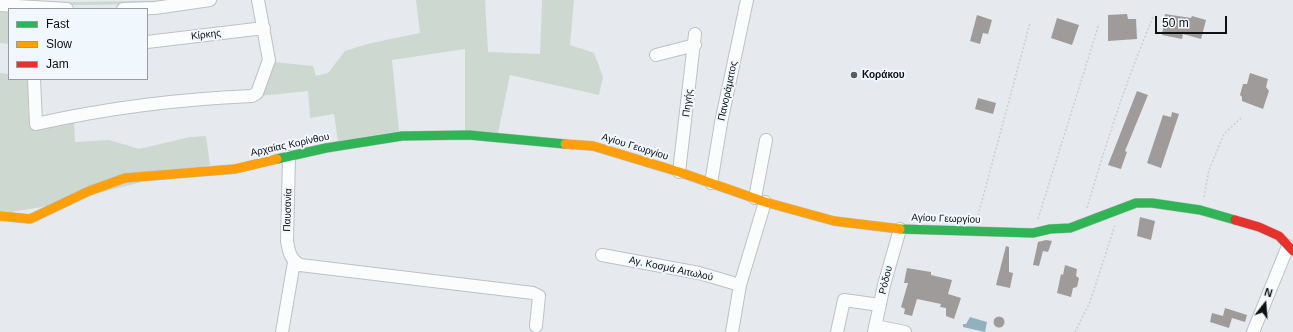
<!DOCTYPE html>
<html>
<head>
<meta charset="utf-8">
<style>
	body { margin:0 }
	#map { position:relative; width:1293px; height:332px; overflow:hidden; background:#e6eaee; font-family:Helvetica,sans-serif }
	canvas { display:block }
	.legend { position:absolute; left:8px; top:8px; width:140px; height:72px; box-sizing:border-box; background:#f0f8fe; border:1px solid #969ca0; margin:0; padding:5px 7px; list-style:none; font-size:12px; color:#0e1113 }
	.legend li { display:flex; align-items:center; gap:8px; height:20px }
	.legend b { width:20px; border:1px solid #969ca0 }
	.north { position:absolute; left:1245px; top:284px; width:40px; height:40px; -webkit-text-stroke:3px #f0f8fe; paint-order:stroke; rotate:17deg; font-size:11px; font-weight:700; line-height:16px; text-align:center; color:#0e1113 }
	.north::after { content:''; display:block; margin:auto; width:14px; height:18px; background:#0e1113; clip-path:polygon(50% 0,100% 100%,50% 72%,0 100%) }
	.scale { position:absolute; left:1155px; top:16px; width:72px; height:18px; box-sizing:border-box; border:2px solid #0e1113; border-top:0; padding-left:5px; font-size:12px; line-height:14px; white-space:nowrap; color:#0e1113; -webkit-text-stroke:3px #f0f8fe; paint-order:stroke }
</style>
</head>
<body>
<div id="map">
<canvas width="1293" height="332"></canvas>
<ul class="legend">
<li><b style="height:5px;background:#30b455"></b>Fast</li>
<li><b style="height:5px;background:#ff9f0a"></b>Slow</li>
<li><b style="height:5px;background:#e5322d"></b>Jam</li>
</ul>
<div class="north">N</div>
<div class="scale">50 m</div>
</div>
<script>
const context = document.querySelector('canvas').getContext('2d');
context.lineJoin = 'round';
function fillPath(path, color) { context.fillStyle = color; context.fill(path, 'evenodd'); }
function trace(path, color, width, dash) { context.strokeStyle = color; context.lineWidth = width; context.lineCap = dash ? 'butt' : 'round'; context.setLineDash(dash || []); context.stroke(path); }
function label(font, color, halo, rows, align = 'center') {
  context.font = font + ' Helvetica,sans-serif'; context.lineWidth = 4; context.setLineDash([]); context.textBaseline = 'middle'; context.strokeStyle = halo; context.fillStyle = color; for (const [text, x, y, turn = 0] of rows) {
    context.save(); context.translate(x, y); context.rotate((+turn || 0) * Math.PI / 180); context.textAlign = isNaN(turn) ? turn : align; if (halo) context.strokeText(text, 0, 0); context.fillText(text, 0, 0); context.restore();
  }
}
const green = new Path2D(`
	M0,0L74,2L189,0C126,5 63,8 0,0Z
	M416,0H485L488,52L540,54L542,0H574L570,45L594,53L603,77L599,95L510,75L498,133L465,131V49L392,60L399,131L338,141L334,114L310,118L308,91L259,96L273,62L313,66L316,76L328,73L345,51L367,44L420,33Z
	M0,9L9,11V44L0,43Z
	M0,73L9,74V79H28V111L32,126L74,121L75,142L109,140L139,149L190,137L206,136L210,165L42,207L11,212L0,211Z`);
const water = new Path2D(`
	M970,317L987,322L985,332L963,327V324H966Z`);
const building = new Path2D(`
	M1127,14L1128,19H1136L1137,39L1108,41V15Z
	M1165,14L1191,18L1192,16L1206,20L1201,39L1183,34L1182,39L1162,35Z
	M977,15L992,20L988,34L983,33L980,44L970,41Z
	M1057,18L1079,25L1072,45L1051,38Z
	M1250,73L1268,79L1266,87L1269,91L1263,109L1242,101V97L1240,95L1243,84H1247Z
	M1137,91L1148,95L1125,151L1127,152L1121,169L1108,165Z
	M978,98L996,103L993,114L975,109Z
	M1172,112L1179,114L1161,168L1147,163L1163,115L1171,117Z
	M1140,217L1155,221L1151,240L1137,236Z
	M1046,240L1052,241L1048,252L1043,251L1039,266L1033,265L1038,242Z
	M1006,246L1009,247V272L1013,273L1010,288L996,285Z
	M1065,265L1077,269L1076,276L1079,278L1077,287L1073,288L1071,297L1057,293L1061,274L1063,275Z
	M907,268L931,272V275L952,280L948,294L961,298L954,319L946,316V308L940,307L941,304L917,299L912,316L904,314L905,309L901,307L908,283H904Z
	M1225,308L1247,315L1245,322L1232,318L1229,328L1210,322L1212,313L1223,316Z
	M993.5 322a5.5 5.5 0 1 1 11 0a5.5 5.5 0 1 1-11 0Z`);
const path = new Path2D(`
	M1204,197L1209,170L1224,134L1241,118
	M1087,208C1106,143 1127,78 1154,15
	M977,219L1030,23
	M1038,219L1099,24
	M1075,332L1090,302L1115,225`);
const street = new Path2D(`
	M0,5L67,9
	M123,9L155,8L210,0
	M147,42L264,28
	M656,55L695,45
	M34,79L36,124C107,108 179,99 252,96L257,93L269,60L258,0
	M289,157L287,241C289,252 290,259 300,265L533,293L539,296L536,326
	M679,172L695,34
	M711,183L721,123L747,0
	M755,198L766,140
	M602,255L699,273L740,285
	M875,326L905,332
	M282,332L294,262
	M732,332L740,285L765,202
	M837,332L844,300L880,305
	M874,332L884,285L900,229
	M1253,332L1288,246`);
const fast = new Path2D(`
	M277,159L326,148L402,136L469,135L565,144
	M900,229L1033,233L1050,229L1070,228L1136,203H1152L1200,210L1235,220`);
const slow = new Path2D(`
	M565,144L593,146L679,172L765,202L834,221L900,229
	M0,216L30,219L89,191L125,178L235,169L277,159`);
const jam = new Path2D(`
	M1235,220L1259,227L1279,236L1293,251`);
const markers = [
	[854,75,4,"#5a5d60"]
];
const streetNames = [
	["Κίρκης",206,35,-7],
	["Πανοράματος",728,91,-78],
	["Πηγής",688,103,-83],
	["Αρχαίας Κορίνθου",290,145,-12],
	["Αγίου Γεωργίου",635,147,17],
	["Παυσανία",288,210,-88],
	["Αγίου Γεωργίου",946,219,2],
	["Αγ. Κοσμά Αιτωλού",671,269,12],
	["Ρόδου",886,280,-76]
];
const poiNames = [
	["Κοράκου",862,75]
];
fillPath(green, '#cdd8d0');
fillPath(water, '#93b0be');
fillPath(building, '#9f9b9a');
trace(street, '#bdc1c4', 14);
trace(fast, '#bdc1c4', 10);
trace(slow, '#bdc1c4', 10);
trace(jam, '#bdc1c4', 10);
trace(path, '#cccecf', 1.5, [2, 2]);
trace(street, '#fbfcfc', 12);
trace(fast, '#30b455', 9);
trace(slow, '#ff9f0a', 9);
trace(jam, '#e5322d', 9);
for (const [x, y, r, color] of markers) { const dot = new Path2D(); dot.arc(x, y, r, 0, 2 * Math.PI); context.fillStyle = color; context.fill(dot); trace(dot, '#f0f8fe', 1.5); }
label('10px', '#0e1113', '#f0f8fe', streetNames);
label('bold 10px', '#0e1113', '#f0f8fe', poiNames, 'left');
</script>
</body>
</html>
